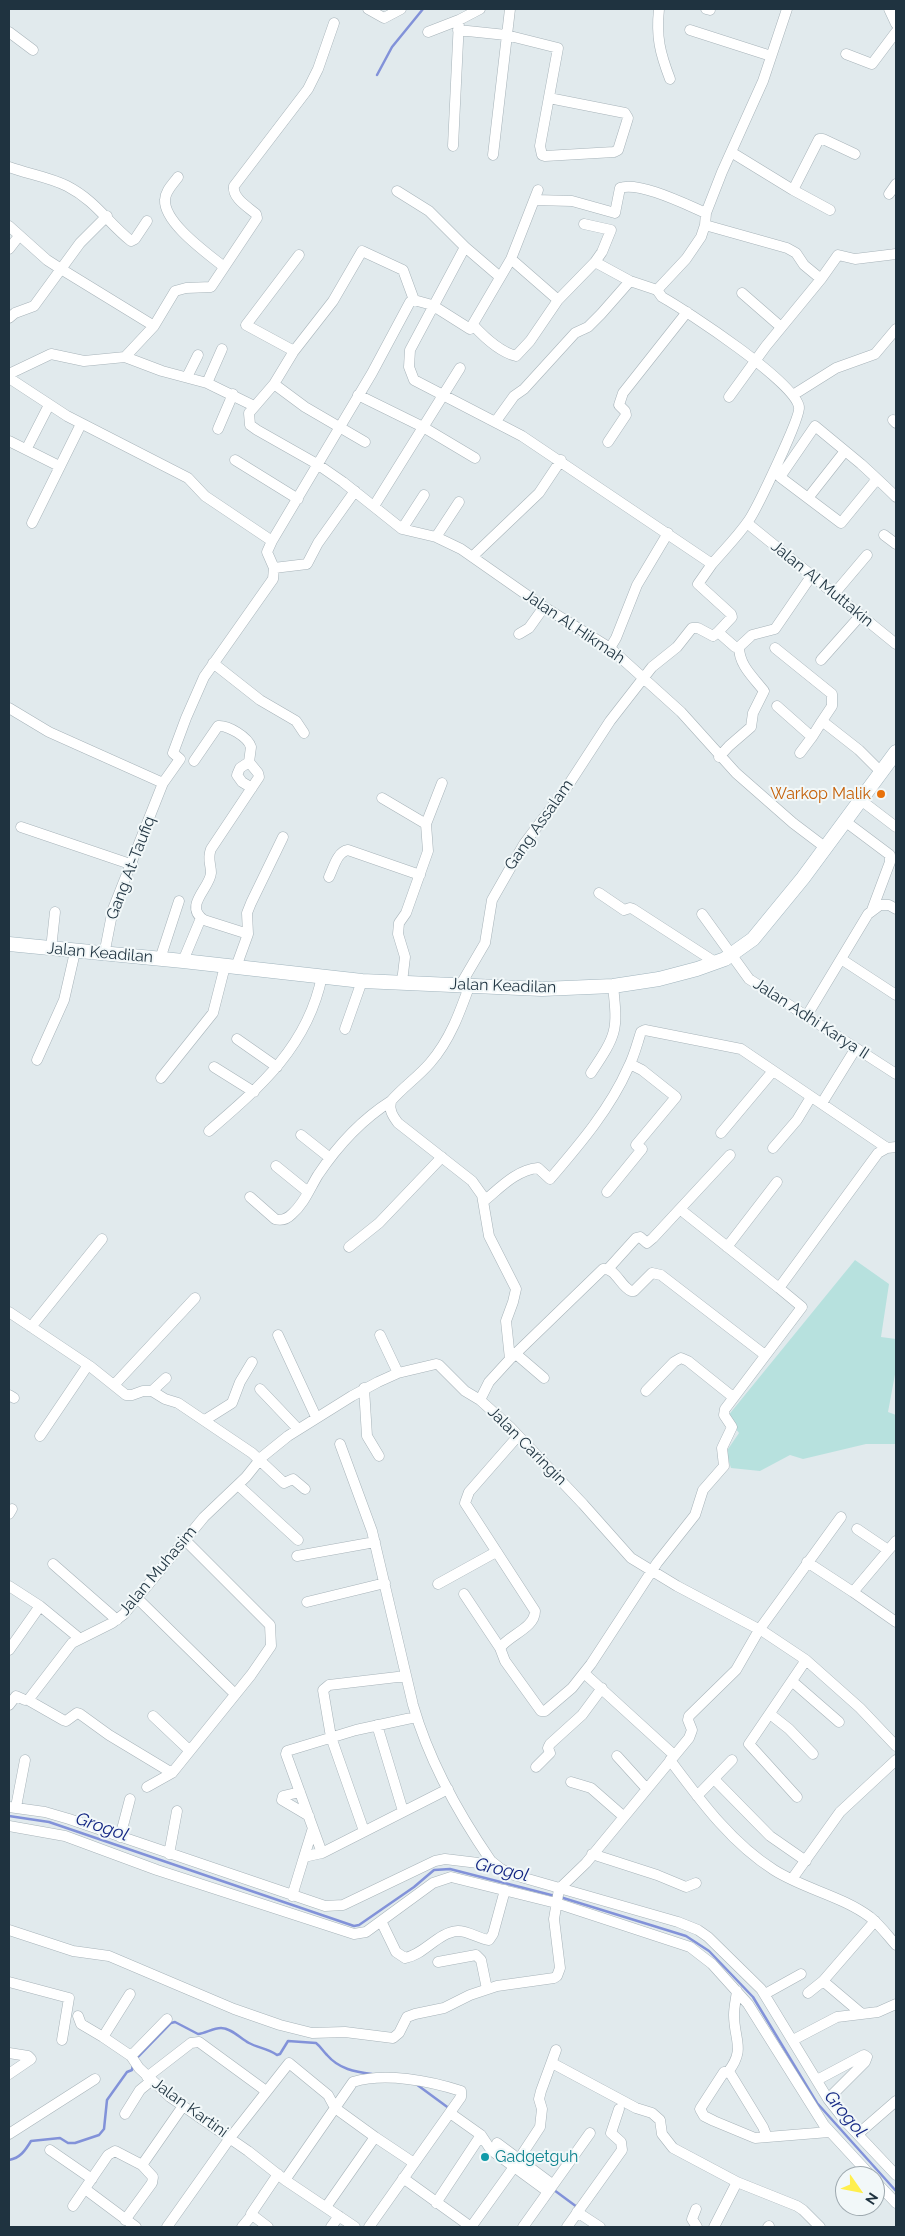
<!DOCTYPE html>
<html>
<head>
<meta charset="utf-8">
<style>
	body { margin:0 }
	#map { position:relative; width:905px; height:2236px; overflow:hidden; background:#e1eaed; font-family:Raleway,sans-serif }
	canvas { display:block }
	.frame { position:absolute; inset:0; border:10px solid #1f3340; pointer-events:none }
	.north { position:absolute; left:835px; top:2166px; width:50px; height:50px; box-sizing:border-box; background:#f2f8f9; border:1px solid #9ea9af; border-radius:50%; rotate:123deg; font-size:14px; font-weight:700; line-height:20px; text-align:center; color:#1f3340 }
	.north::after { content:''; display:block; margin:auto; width:18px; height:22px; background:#ffef4d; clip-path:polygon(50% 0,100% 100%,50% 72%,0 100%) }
</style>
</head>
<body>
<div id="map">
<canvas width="905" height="2236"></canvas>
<div class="frame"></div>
<div class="north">N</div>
</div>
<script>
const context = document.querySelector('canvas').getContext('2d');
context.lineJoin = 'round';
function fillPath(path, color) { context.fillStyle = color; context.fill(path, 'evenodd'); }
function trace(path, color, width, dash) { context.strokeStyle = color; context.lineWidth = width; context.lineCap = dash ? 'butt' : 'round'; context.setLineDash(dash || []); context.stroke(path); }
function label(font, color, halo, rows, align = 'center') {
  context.font = font + ' Raleway,sans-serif'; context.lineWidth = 4; context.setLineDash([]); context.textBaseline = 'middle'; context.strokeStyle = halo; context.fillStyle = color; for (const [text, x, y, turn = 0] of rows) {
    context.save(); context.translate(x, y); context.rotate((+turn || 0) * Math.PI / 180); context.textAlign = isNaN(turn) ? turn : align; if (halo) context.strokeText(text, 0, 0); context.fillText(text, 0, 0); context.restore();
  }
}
const green = new Path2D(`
	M855,1260L889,1284L881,1337L896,1339V1369L888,1412L896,1415V1444H866L803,1459L790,1455L760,1471L731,1468L726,1452L739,1433L727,1417Z`);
const stream = new Path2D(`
	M377,75L392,47L423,9
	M9,1816L49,1822L354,1926L359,1925L414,1887L434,1870L450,1869L555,1896
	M560,1897L686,1936L709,1951L753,1997L817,2103L896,2191
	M137,2058L171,2023L175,2022L198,2034C206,2033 213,2028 221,2028C231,2028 240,2038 249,2043C258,2048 267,2048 277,2055L280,2054L288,2041L316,2043C321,2047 323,2051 327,2055C339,2069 355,2072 372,2074
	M416,2084L450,2109
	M9,2160C20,2158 25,2151 31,2141L60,2138L68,2143H75L99,2135L104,2129L107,2100L127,2072L132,2070L133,2064
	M554,2190L577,2207`);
const minor = new Path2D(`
	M368,9L384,18L401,9
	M659,9C656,37 660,53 670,79
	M706,9L710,10
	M889,9L896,24
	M458,30L506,35L558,48L540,146L542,155L545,156L614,152L618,150L628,118L625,113L549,98
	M690,30L771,56
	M9,32L33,50
	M428,32L459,20L480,9
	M846,54L872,64L896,32
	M453,146L459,20
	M731,152L793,190L819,139H823L855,154
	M493,155L510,9
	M9,167C28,174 49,177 67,186C96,201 108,223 131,241L135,239L147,221
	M178,177C173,184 165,191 165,200C164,223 207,253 224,267
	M793,190L830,210
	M397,191L429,211L465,247L500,277
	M889,194L896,184
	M535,200L572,201L615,213L620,188C639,181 687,205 706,213
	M584,224L611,230L602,252L595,262
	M705,225L787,248L796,253L804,265L821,279
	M9,226L47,260L61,269L154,326L125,357
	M465,247L410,350L409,367L414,380L522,436L712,564C724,550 738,536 749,520C757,508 801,417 799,407C795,382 687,311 662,297L657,290L630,281L595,262L558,300L511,259
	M9,249L19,236
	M657,290L686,259L701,237L705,225L706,213L722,172L763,81L787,9
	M742,293L781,327
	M9,318L15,313L34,306L80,243L107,216
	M473,325C484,337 500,352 516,356L530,341L558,300
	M154,326L175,291L186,288L211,287L257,218L256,214C248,207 232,198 234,186L308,89L318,69L334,23
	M294,351L246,325L299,255
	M9,374L51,354L84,361L125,357L162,371L207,383L254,406
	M187,377L198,355
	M9,378L67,416L188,478L205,496L272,541L372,373L410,302L414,300L432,305L470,329L511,259L538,190
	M207,383L222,349
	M274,384L294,351L333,301L362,251L403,270L414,300
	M358,395L423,427L475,458
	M793,395L836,368L875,354L896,329
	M729,397L766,346L821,279L838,255L855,259L896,254
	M893,420L896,423
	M496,421L514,396L524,389L575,333L588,327L601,314L630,281
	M218,429L233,394
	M9,441L59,466
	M365,442L305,407L274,384L249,413L250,425L257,430L317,464L343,482L402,529L436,537L461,549L544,607L610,648L681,712L736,773L793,823L826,848
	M608,442L626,415L625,411L619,405L623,393L687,312
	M27,448L49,405
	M235,460L298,499
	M877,479L841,523L780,477L815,426L861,464C873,475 885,486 896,497
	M808,498L845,451
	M374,506L460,368
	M32,523L81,424
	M747,523L896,644
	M402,529L424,495
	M884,535L896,544
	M436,537L459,502
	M473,556L539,493L561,460
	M712,564L698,584L731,614L732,617L718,632
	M274,568L307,564L318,543L355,491
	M834,594L867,555
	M519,634L529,628L544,607
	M610,648L616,638L637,585L668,533
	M775,648L832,694V706L822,721L859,750L882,773
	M821,660L860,616
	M213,663L260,700L296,721L304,733
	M777,706L812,737L822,721
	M9,708L49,732L163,783
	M800,753L812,737
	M719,757L729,746L751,727L753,713L764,691C753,677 739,665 739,647
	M194,761L218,726C228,725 248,737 251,747L249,762L258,773L259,777L211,849C207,859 211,864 211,873C210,888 183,906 204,920L248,934
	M249,762L240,768L237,775L242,782L252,788
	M382,798L426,824
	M862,801L896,827
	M846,822L890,855V862L872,910
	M21,827L133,865
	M329,877C334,867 337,852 348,850L420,875
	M599,893L624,910L630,908L633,909L715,962
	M702,914L749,979L896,1074
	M51,949L55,912
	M104,955L113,909L163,783L180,759L173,753L186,718L204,677L273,579L274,568L267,552L272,541
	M160,959L179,901
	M841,959L896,995
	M183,961L201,918
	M236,967L248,934L247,913L251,903L283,837
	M402,982L405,957L398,934L399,923L406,913L428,851L426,824L442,783
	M461,984L485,943L492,900L524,844L567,787L610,721L652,667L677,647L692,628H698L713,636L718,632L735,647H739L752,635L775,629L812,575
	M470,984C460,1012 450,1040 430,1063C418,1077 403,1087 391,1101C389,1110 392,1115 398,1123L472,1181L482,1195L489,1236L516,1289L513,1302L506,1321L510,1359L489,1382L480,1400
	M806,1017L868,914L880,905H889L896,909
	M345,1029L362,981
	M237,1039L277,1067
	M37,1060L64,1000L75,952
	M214,1067L254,1092
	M591,1073C617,1034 618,1031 613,986
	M161,1078L213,1013L225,966
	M822,1103L856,1048
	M209,1131C260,1087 308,1046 322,976
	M721,1133L773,1071
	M301,1135L330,1158
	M773,1148L797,1120L811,1097
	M276,1166L308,1192
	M607,1192L642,1149L636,1145L676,1097L642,1070L630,1064
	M250,1197L275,1219C281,1221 287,1219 292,1214C304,1204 310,1188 318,1175C338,1145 361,1120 391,1101
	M484,1201C500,1188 516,1170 538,1168L550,1179C579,1145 610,1109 628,1068C634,1057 637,1044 641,1032L645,1030L741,1049L887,1148
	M681,1210L779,1288
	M349,1247L379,1223L442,1157
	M727,1247L777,1182
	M608,1269L636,1238L640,1237L647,1243L653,1238L730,1155
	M9,1312L91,1367L126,1395H132L143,1391H152L165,1399L178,1403L252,1453L284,1483L293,1479L305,1489
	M31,1327L102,1239
	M278,1335L316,1417
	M380,1335L398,1373
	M516,1354L544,1378
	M510,1359L603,1269C616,1268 620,1286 631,1291H634L652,1273L661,1275L765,1355
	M114,1385L195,1298
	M364,1388L367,1436L379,1456
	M260,1389L298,1429
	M152,1391L166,1378
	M646,1391L674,1362L681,1358L688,1361L733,1397
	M9,1395L14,1398
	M205,1420L232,1403L240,1382L252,1362
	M40,1436L88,1365
	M340,1444L372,1531L413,1705C429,1761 458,1813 491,1861L501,1869L514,1875L678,1922L698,1930L708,1937L761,1989L828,2099L846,2122L896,2175
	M238,1485L298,1540
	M9,1514L12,1509
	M857,1529L888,1550
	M297,1556L375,1542
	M807,1562L853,1592L896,1541
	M53,1564L117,1620
	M438,1584L496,1552
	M9,1586L40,1606L79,1638
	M853,1592L896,1622
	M464,1594L500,1648L505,1661L541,1711H545L572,1688L591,1664L657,1563L695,1515L703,1490L724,1466L722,1448L732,1427L724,1415L725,1409L802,1307L779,1288L878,1153L887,1148L896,1147
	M138,1599L235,1694
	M307,1602L385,1583
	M500,1648C509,1635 535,1628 535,1611L465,1503L469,1492L518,1436
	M9,1650L40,1606
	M584,1673L674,1755
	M793,1682L839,1722
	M28,1700L63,1720L66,1721L77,1713L80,1714L109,1735L172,1773
	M9,1705L16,1696L25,1700L29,1699L72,1643L112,1623L124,1614L204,1517L246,1477L262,1457L288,1436L352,1396L378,1382L398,1373L436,1364L439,1365L465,1391L480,1400L510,1427L583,1504L631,1558L677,1586L764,1632L806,1660L860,1708L896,1746
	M770,1714L789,1729L813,1754
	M153,1716L189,1750
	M377,1725L403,1811
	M617,1756L646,1788
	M670,1760C700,1800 731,1843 774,1870C804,1889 842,1896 870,1917C880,1925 888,1936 896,1945
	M536,1767L550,1753L548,1748L550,1744L582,1715L602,1688
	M714,1779L770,1836L806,1861
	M571,1782L591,1788L623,1816
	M147,1787L172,1773L251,1675L271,1646L270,1625L185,1540
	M300,1792L283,1796L282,1800L309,1816
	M697,1796L732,1760
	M797,1797L749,1744L806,1660
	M9,1807L45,1812L69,1819L325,1906L343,1905L435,1861L445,1859L495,1865
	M16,1807L25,1760
	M9,1826L65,1836L157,1870L354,1934L366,1932L433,1883L451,1877L556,1903L690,1947L712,1964L748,2004L824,2125L871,2176
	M364,1831L331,1737L323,1690L329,1685L406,1676
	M120,1837L130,1799
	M322,1853L286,1754L287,1751L356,1730L416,1717
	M169,1854L177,1811
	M592,1854L657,1875L686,1887L696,1883
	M304,1857L313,1828
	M792,1879L840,1812L896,1760
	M292,1896L304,1857L322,1853L448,1789
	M381,1921L396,1952L405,1958C424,1955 438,1932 458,1931C469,1931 479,1939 489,1940L493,1934L505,1890
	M9,1930L73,1951L109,1956L234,2009L280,2025L312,2033L345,2032L393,2038L399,2033L407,2017L415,2014L444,2008L470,1995L497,1986L554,1978L557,1976L560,1968L554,1919L559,1889L586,1863L689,1738L692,1730L688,1720L689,1716L736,1670L759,1630L841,1517
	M438,1962L476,1955L481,1960L487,1989
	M823,1981L862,2014
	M9,1982L69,1998L62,2040
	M808,1993L823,1981L875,1921
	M130,1994L103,2037L131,2056L139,2068L170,2097L248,2151L285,2180L355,2227
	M765,1994L801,1974
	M78,2016L81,2024L103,2037
	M793,2040L837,2017L878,2012L896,2004
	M9,2053L28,2056L31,2059L9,2074
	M131,2056L167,2019
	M552,2063L636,2108L652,2113L660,2120L662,2134L673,2148L737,2182
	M728,2072C746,2049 734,2040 734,2015C734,2007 736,1999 737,1991
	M147,2077L191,2043L199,2042L266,2091
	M817,2080L864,2055L867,2057L865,2062L828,2099
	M450,2113L481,2135L491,2150L547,2191
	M125,2114L140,2090L151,2081
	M9,2134L95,2079
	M858,2134L896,2101
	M375,2137L414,2163
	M767,2137L763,2127L730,2073L724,2072L700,2109L704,2116L714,2121L755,2138L829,2132
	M497,2143L552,2184
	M50,2150L92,2179
	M519,2159L540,2127L542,2109L539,2099L541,2091L556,2050
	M142,2165L183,2106
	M403,2178L471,2227
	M285,2180L353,2082C385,2072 430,2081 461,2091V2097L369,2227
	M875,2181L896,2203
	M85,2189L136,2227
	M436,2203L481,2135
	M73,2206L108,2155L115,2151L142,2165L153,2177L152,2183L125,2220
	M696,2209L692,2219L697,2227
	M577,2212L600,2227
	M167,2227L230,2138L289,2063L328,2095L335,2108L375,2137L326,2207
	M242,2227L252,2215
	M268,2227L251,2214L278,2174
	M331,2227L339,2216
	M471,2227L514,2167
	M523,2227L590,2133
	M567,2227L622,2150L621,2142L611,2133L619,2109
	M714,2227L737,2182L797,2206L803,2210L820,2227
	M768,2227L769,2226`);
const secondary = new Path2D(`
	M9,944L183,961L362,981L542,989L613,986L659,979L697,969L725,959L753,939L803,878L896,752`);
const markers = [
	[881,794,5,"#e8710a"],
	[485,2157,5,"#0f9aa8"]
];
const streetNames = [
	["Jalan Al Muttakin",822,584,39],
	["Jalan Al Hikmah",574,627,34],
	["Gang Assalam",539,825,-55],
	["Gang At-Taufiq",131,868,-69],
	["Jalan Keadilan",100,953,5],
	["Jalan Keadilan",503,986,2],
	["Jalan Adhi Karya II",811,1019,33],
	["Jalan Caringin",527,1446,45],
	["Jalan Muhasim",158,1571,-50],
	["Jalan Kartini",190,2108,36]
];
const foodNames = [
	["Warkop Malik",871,794]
];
const cultureNames = [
	["Gadgetguh",495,2157]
];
const waterNames = [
	["Grogol",102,1827,19],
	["Grogol",502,1870,13],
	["Grogol",845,2114,50]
];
fillPath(green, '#b7e1de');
trace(stream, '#8292d9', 2.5);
trace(minor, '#a7b3b9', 11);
trace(secondary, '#a1b4bd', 15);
trace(minor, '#fff', 10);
trace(secondary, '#fff', 14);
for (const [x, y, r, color] of markers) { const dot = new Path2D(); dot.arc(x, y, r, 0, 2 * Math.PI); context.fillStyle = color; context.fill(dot); trace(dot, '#f2f8f9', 2); }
label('16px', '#1f3340', '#f2f8f9', streetNames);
label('16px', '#c56008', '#f2f8f9', foodNames, 'right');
label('16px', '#0d838f', '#f2f8f9', cultureNames, 'left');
label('italic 18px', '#122583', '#f2f8f9', waterNames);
</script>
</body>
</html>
